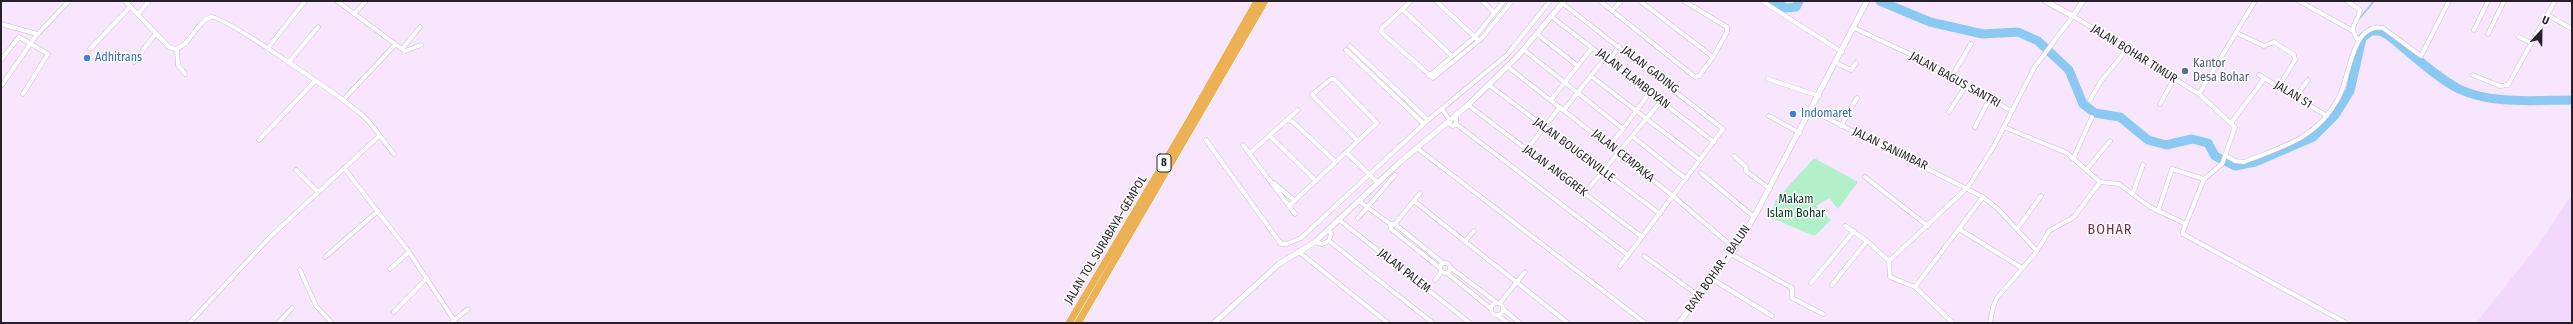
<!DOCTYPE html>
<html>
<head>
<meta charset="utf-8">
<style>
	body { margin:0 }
	#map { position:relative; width:2573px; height:324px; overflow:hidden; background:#f8e6ff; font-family:"Fira Sans Condensed",sans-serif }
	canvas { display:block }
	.frame { position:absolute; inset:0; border:2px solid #271f2a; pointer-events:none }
	.north { position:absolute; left:2521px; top:12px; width:40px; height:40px; -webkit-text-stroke:3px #fff; paint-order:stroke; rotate:22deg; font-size:11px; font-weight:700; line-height:16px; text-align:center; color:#271f2a }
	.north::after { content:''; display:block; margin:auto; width:14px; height:18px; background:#271f2a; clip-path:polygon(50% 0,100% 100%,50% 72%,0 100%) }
</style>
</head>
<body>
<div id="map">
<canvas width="2573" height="324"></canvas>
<div class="frame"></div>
<div class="north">U</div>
</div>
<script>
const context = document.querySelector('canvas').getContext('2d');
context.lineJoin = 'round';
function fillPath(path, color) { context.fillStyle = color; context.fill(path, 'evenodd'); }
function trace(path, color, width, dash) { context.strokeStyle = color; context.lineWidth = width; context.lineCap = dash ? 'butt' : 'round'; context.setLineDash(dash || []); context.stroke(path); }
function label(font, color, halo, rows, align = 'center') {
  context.font = font + ' "Fira Sans Condensed",sans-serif'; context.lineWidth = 3; context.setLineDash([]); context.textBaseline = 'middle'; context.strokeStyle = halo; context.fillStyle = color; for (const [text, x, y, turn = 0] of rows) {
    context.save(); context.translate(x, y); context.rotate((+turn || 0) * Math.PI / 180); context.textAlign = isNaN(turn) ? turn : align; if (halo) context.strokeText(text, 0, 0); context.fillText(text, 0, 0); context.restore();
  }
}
const built = new Path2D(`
	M2572,194V323H2476L2542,240Z`);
const green = new Path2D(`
	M1814,158L1858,182L1838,209L1829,198L1816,206L1831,220L1815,236L1771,218L1775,201Z`);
const stream = new Path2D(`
	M2359,19L2374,1`);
const river = new Path2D(`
	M1772,1L1786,8L1796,7L1799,1
	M1880,1L1930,22L1983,34L2018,32L2038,41L2069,70L2083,104L2095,113L2120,117L2148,140L2166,145L2192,139L2208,143L2215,156L2235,166L2255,162L2313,137L2335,115L2350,91L2362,38L2371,31H2380L2388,35C2408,51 2437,78 2459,89C2493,105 2536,100 2572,100`);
const minor = new Path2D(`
	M125,1L169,47L175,49C191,45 196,22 211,17C222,14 346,101 361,114C374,125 383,141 394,154
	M337,1L402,49L405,51L421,45
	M1411,1L1382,28L1381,32L1433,78L1482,38L1512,1
	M1436,1L1477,39
	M1482,1L1494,12
	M1600,1L1695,77L1699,76L1713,57L1640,1
	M1684,1L1727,27V32L1713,57
	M1762,1L1842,52
	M2299,1L2353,31
	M2347,1L2360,10C2358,24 2347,24 2358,40
	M1562,3L1723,129L1620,266
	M1403,10L1452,56
	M1612,11L1621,1
	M138,14L149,1
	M354,14L366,1
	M2548,15L2572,29
	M1552,17L1714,142
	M1,24L37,34
	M1854,28L1929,63L1952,76L1965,87L2012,111
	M2474,30L2488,1
	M2237,33L2264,46L2274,42L2294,55L2295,60L2279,86
	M1537,34L1578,66
	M2488,34L2504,1
	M2519,37L2531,43
	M1350,46L1428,120
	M268,48L305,1
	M90,49L130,7
	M177,49L178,65L185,74
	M402,49L420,27
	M1346,50L1424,124
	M1524,50L1623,129L1650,92
	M1,60L19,37L48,54L23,94
	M1609,61L1619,46
	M134,62L156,33
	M289,62L318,27
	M1836,63L1851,70L1856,63
	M1508,67L1673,196L1735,249
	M2259,75L2327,116
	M2473,75L2500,86L2508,85L2555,1
	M1429,76L1475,37L1504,1
	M1591,76L1700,160
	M1952,76L1971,44
	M1768,79L1819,96
	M2,85L35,37L69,1
	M1489,85L1660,214
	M2199,94L2255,1
	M2296,96L2308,80
	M343,100L395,45
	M1551,100L1592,48
	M2090,100L2101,81L2127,49
	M2160,104L2174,79
	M1468,105L1642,237
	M1442,109L1450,121
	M1564,110L1605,58
	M1811,110L1983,197L1998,209L2037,251
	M1949,112L1965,87
	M1769,116L1800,133
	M1288,120L1293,122L1336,162
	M1447,123L1453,126L1456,124V115
	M2231,123L2264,79
	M1456,124L1628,255
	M1841,126L1857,98
	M1975,127L1989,100
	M2004,127L2067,153L2100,182
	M1270,136L1316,181
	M1632,136L1686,179
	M259,140L315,81
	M1206,140L1281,244H1287L1301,238L1428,120L1507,55L1550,1
	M1243,145L1295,214
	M1609,146L1623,129
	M1417,148L1645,323
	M1527,149L1560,107
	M1346,152L1378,183
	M1250,153L1298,110
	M2225,155L2235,161L2244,162C2284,146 2316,139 2338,99C2350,79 2351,22 2383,28L2421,56L2449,1
	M1734,156L1746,167V171L1770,189
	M2073,159L2092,117
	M344,168L409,252L456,323
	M296,170L318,192
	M2086,170L2110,141
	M1701,173L1754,217
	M1865,177L1928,226
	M1274,183L1295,201
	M1585,193L1661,101
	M2133,193L2143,165
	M1359,201L1390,224H1395L1443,263
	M1414,201L1568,323
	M1289,206L1377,123L1334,79H1331L1312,95L1358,141
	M2158,211L2172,169L2204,179
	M1358,218L1395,175
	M1338,219L1470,323
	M1390,224L1391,229L1440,268
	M1394,225L1420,193
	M1845,226L1867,241
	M1328,228L1331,234L1329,241L1433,323
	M1959,229L2022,268
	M2017,229L2041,196
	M1465,241L1474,231
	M1315,242L1322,244L1329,241
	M1298,251L1388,323
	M1731,254L1792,288V298L1823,314
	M1644,256L1699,296
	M325,257L378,211
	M1889,261L1968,187L1994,146L2034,68L2073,16L2199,94L2235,127L2222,164L2204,179L2183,231V234L2346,323
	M1889,261L1890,277L1915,287L1953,323
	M1440 268a5 5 0 1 1 10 0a5 5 0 1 1-10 0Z
	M1451,268L1496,302
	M390,269L409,252
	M300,270L316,306L332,323
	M1447,273L1490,308
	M1712,279L1772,316
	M1435,280L1442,271
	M1811,283L1854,231
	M1832,285L1867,241L1889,261
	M1915,287L1983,197
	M1491 309a6 6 0 1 1 12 0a6 6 0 1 1-12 0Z
	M1500,303L1525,272
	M1503,309L1520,323
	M394,312L427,278
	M1497,315L1508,323
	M189,323L271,236L379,136
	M278,323L292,308
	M451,323L468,309
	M1990,323L1993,307L1997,298L2037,251L2049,231L2074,217L2100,182L2119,184L2150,207L2186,224`);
const tertiary = new Path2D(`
	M2045,1L2073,16L2083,1
	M1214,323L1279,264L1315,242L1399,163L1468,105L1518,56L1564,1
	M1679,323L1735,249L1755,215L1867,1`);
const motorway = new Path2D(`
	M1069,323L1190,119L1257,1
	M1078,323L1265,1`);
const markers = [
	[87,58,4,"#3f7fe0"],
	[2185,71,4,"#5c6f8a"],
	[1793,114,4,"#3f7fe0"]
];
const shields = [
	[1164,163,14]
];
const shieldNames = [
	["8",1164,163]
];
const streetNames = [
	["JALAN BOHAR TIMUR",2134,54,32],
	["JALAN GADING",1650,70,38],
	["JALAN FLAMBOYAN",1633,79,38],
	["JALAN BAGUS SANTRI",1955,80,29],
	["JALAN S1",2293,95,31],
	["JALAN SANIMBAR",1890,149,26],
	["JALAN BOUGENVILLE",1574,150,37],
	["JALAN CEMPAKA",1623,156,39],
	["JALAN ANGGREK",1555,171,37],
	["JALAN TOL SURABAYA–GEMPOL",1106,240,-59],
	["RAYA BOHAR - BALUN",1718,269,-55],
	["JALAN PALEM",1404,271,38]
];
const shopNames = [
	["Adhitrans",95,58],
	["Indomaret",1801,114]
];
const serviceNames = [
	["Kantor",2193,64],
	["Desa Bohar",2193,78]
];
const parkNames = [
	["Makam",1796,200],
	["Islam Bohar",1796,214]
];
const quarterNames = [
	["BOHAR",2110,230]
];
fillPath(built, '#f3d8fe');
fillPath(green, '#b1f0c9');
trace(stream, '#89c9f2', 1.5);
trace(river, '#89c9f2', 9);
trace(minor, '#ceb9d7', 5);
trace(tertiary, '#ceb9d7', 6);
trace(motorway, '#fff', 8);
trace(minor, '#fff', 4);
trace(tertiary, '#fff', 5);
trace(motorway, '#edb155', 7);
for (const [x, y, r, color] of markers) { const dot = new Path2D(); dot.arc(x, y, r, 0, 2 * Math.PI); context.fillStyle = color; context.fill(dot); trace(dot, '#fff', 1.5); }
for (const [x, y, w] of shields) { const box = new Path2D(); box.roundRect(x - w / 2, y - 9, w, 18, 3); context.fillStyle = '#fff'; context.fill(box); trace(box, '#271f2a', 1); }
label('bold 11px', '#271f2a', null, shieldNames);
label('12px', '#271f2a', '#fff', streetNames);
label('12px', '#366cbe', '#fff', shopNames, 'left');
label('12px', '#4e5e75', '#fff', serviceNames, 'left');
label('12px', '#01371e', '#fff', parkNames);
context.letterSpacing = '1px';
label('14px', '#732e45', '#fff', quarterNames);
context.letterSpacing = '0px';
</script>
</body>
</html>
